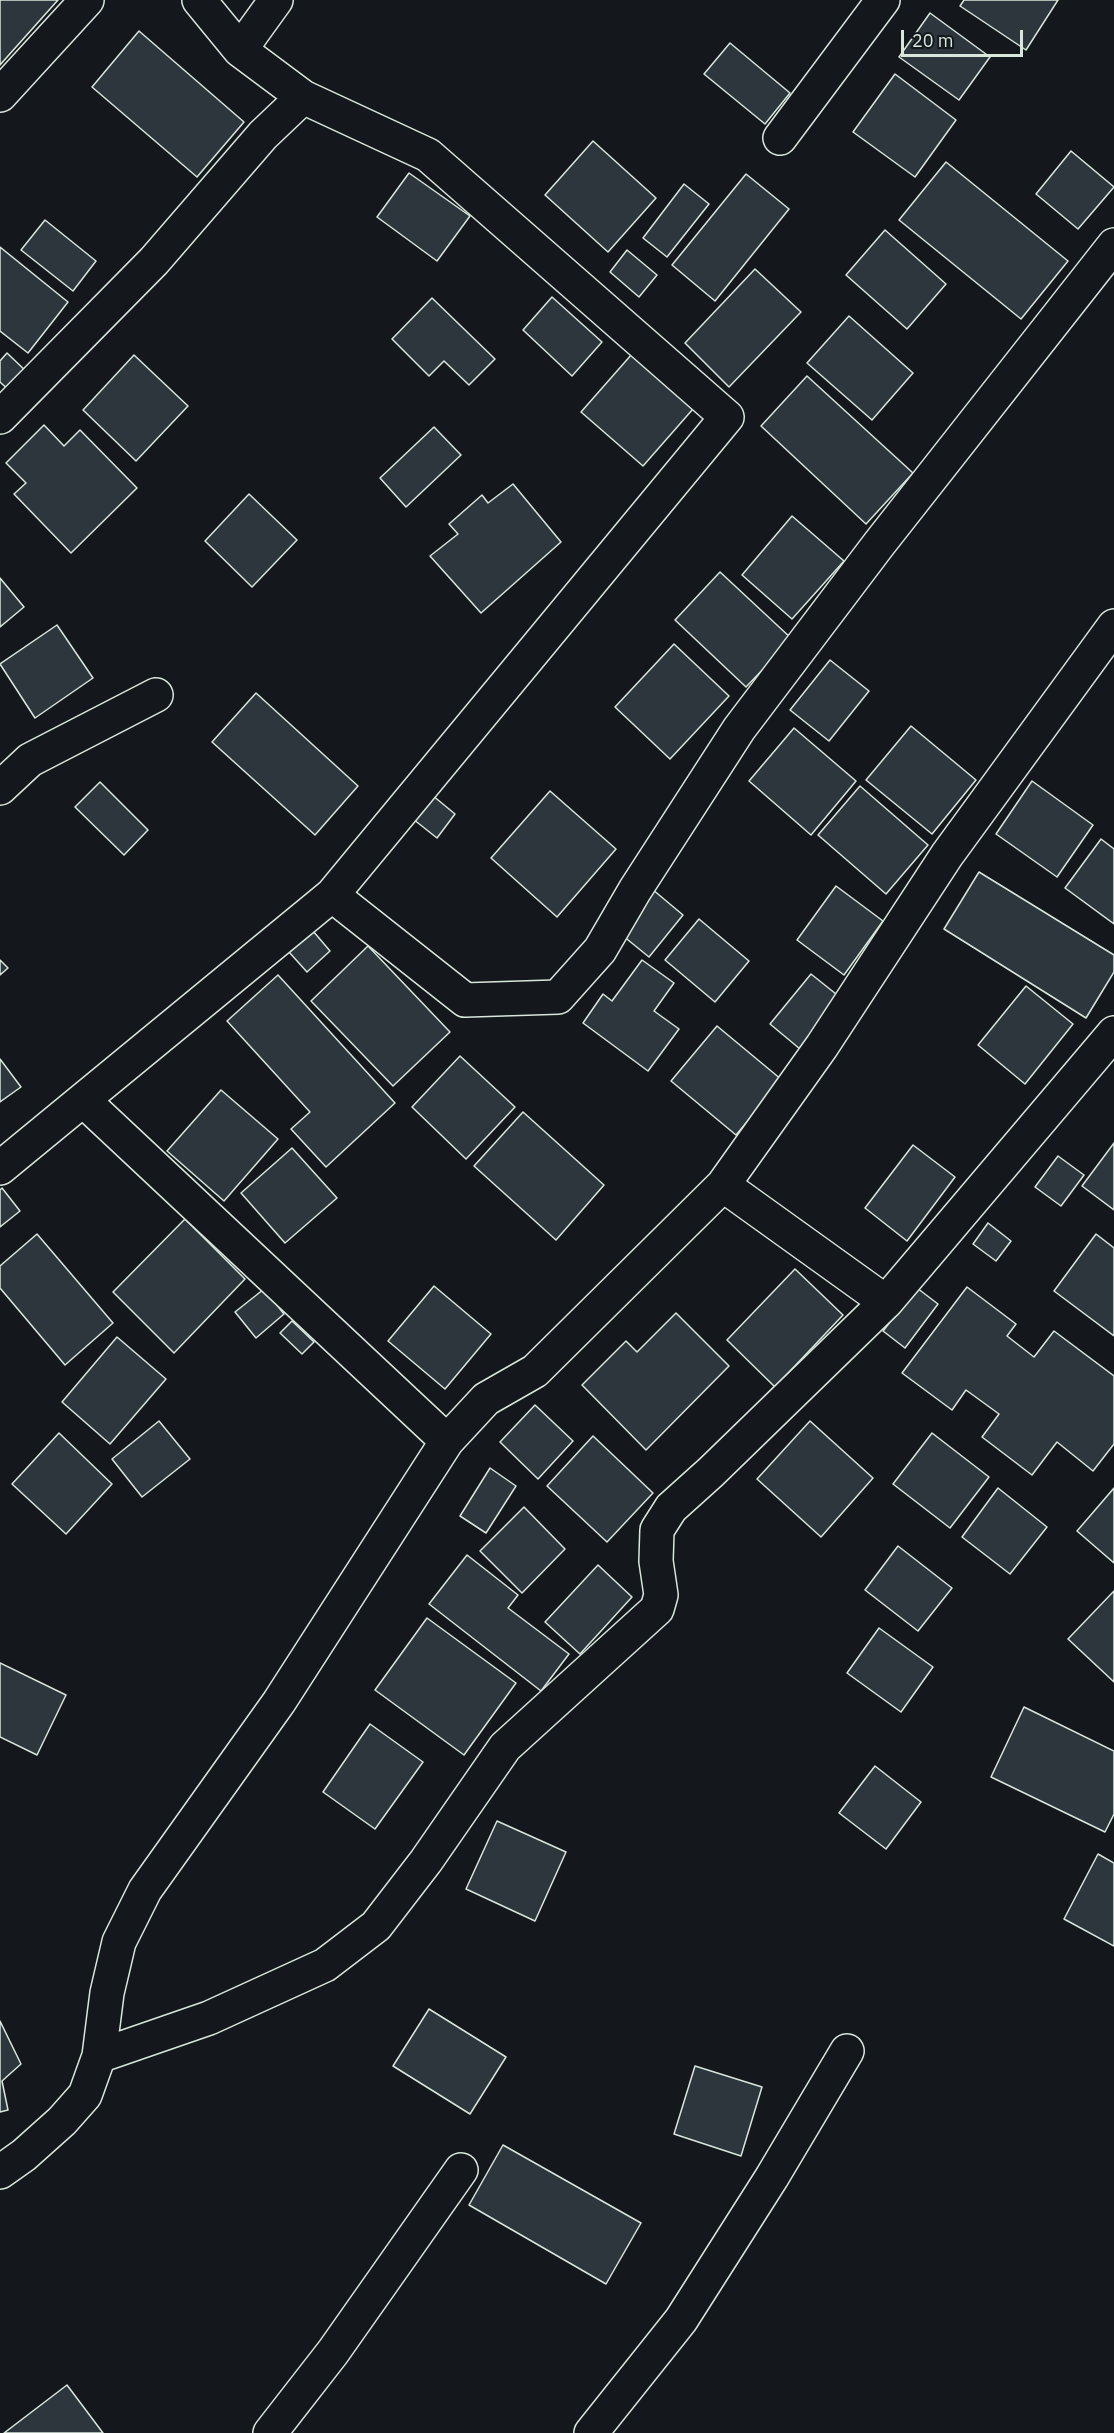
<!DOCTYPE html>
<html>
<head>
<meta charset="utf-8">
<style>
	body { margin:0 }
	#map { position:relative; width:1114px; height:2433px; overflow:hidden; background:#14181c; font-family:"IBM Plex Sans",sans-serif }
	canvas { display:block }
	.scale { position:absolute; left:901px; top:30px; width:122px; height:27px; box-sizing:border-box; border:3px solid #d8e6dc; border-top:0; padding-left:8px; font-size:18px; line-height:21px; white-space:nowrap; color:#d8e6dc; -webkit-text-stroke:4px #14181c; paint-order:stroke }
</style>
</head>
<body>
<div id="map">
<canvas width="1114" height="2433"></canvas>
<div class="scale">20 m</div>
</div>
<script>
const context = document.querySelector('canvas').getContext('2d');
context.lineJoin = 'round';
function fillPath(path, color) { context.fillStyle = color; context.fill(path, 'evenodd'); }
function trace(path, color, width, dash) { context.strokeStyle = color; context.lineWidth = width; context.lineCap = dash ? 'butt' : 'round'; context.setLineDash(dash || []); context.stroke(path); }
const building = new Path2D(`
	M0,0H58L0,65Z
	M964,0H1058L1026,50L960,6Z
	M930,13L990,57L959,100L899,57Z
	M139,31L244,122L197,177L92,87Z
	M730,43L790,93L765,124L704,74Z
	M895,74L956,120L915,177L853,132Z
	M593,141L656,198L608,252L545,195Z
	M1071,151L1114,187L1078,229L1036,194Z
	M946,162L1068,261L1021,319L899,220Z
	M409,173L470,216L437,261L377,217Z
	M746,174L789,209L715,301L672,265Z
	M684,184L709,204L667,257L643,238Z
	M45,220L96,261L73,291L21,250Z
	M885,230L946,284L907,329L846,275Z
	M0,247L68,302L28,353L0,331Z
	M627,250L657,275L639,297L610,272Z
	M755,269L801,312L729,387L685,343Z
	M552,297L602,342L572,376L523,330Z
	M432,298L495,359L469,385L444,361L429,376L392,339Z
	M849,316L913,373L872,420L807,363Z
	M7,353L29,374L11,392L0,382V361Z
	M632,354L693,409L643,466L581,412Z
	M134,355L188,406L136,461L83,410Z
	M807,376L913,473L866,524L761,426Z
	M44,425L64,446L80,430L137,488L71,553L14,494L26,483L6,463Z
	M434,427L461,455L406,507L380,478Z
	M513,484L561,542L481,613L430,556L458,534L449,524L482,495L488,503Z
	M249,494L297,540L252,587L205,541Z
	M792,516L844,561L792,619L742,575Z
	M720,572L792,639L746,687L675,620Z
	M0,578L24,607L0,627Z
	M57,625L93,678L35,718L0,664Z
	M674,644L729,696L670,759L615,707Z
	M830,660L869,691L829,741L790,710Z
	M256,693L358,786L315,835L212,742Z
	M911,726L976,780L932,834L866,780Z
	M794,728L856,781L811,835L749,781Z
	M1032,781L1093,825L1057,877L996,834Z
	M100,782L148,830L124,855L75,807Z
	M860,786L928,845L886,894L818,835Z
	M550,791L616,849L557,917L491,858Z
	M432,795L455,814L437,838L413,819Z
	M1101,839L1114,849V924L1065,888Z
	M979,872L1114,955V972L1086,1018L944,929Z
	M836,886L883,921L844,975L797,940Z
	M652,889L683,915L649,957L617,931Z
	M699,919L749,961L715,1002L665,960Z
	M313,931L330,951L307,972L289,952Z
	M368,946L450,1032L393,1086L311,1001Z
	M0,960L8,968L0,975Z
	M642,960L674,983L654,1011L679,1029L648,1071L583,1023L603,994L612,1001Z
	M811,974L841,998L800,1049L770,1024Z
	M278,975L395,1103L326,1167L291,1129L310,1112L227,1021Z
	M1026,986L1073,1024L1025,1084L978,1045Z
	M717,1026L782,1080L736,1135L671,1081Z
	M460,1056L515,1107L466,1159L412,1107Z
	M0,1059L21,1087L0,1102Z
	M221,1090L278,1139L224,1201L167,1151Z
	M523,1112L604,1185L556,1240L474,1166Z
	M1114,1143V1210L1082,1186Z
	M913,1145L955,1177L907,1241L865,1208Z
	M292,1148L337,1198L285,1243L241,1193Z
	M1058,1156L1084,1175L1061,1206L1035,1187Z
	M2,1188L20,1211L0,1227V1190Z
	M185,1219L245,1279L174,1353L113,1292Z
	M988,1223L1011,1241L996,1261L973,1244Z
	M37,1234L113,1323L65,1365L0,1288V1266Z
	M1096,1234L1114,1248V1336L1054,1291Z
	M795,1269L843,1315L775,1387L727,1340Z
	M434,1286L491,1334L445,1389L388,1341Z
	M967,1287L1016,1324L1007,1336L1034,1357L1054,1331L1114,1376V1444L1093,1471L1057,1442L1032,1475L982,1437L999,1414L966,1390L952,1410L902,1373Z
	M917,1288L938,1304L905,1348L883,1331Z
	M264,1289L284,1314L256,1338L235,1312Z
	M676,1313L729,1366L646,1450L582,1385L626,1341L637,1352Z
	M292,1321L314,1342L302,1354L280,1333Z
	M117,1337L166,1379L110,1444L62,1402Z
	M535,1405L573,1441L538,1479L500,1442Z
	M159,1421L190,1459L142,1497L112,1459Z
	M810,1421L873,1478L821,1537L757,1479Z
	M59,1433L112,1484L66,1534L12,1484Z
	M932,1433L989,1477L950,1528L893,1484Z
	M593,1436L653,1493L607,1542L547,1486Z
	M490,1468L516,1486L486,1533L460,1516Z
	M998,1488L1047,1527L1010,1574L962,1537Z
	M1114,1488V1563L1077,1531Z
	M524,1507L565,1549L522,1593L480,1551Z
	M898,1546L952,1588L918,1631L865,1590Z
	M467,1555L518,1595L508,1608L569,1654L541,1691L429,1604Z
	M598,1565L632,1597L580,1654L545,1622Z
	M1114,1591V1682L1068,1639Z
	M427,1618L516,1683L464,1755L375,1690Z
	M879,1628L933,1667L901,1712L847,1673Z
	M0,1663L66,1695L37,1755L0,1737Z
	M1024,1707L1114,1751V1814L1105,1832L991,1777Z
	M370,1724L423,1762L375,1829L323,1792Z
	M875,1766L921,1802L886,1849L839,1813Z
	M497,1821L566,1852L535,1921L466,1889Z
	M1098,1854L1114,1863V1946L1064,1919Z
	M429,2009L506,2057L470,2114L393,2066Z
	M0,2021L21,2064L2,2081L8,2110L0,2112Z
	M695,2066L762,2087L741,2156L674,2134Z
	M503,2145L641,2223L606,2284L469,2205Z
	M67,2385L103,2433H4Z`);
const minor = new Path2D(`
	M199,0L240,50L303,97L428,155L727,417L332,895
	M240,50L276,0
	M0,95L87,0
	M780,138L883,0
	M0,417L154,261L263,135L303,97
	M0,788L30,760L156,695
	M83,1100L447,1441L486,1399L535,1371L723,1185L822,1046L947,855L1114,626
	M0,1168L332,895L465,1000L558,997L600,950L635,890L739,729L879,544L1114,245
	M723,1185L886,1302L1114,1033
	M99,2056L209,2018L325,1965L376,1926L426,1861L505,1747L657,1609L661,1595L656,1561L657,1530L671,1508L711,1472L886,1302
	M0,2172L24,2155L62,2121L85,2095L99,2056L107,1993L119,1942L145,1890L279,1702L447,1441
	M270,2433L333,2352L461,2170
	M591,2433L681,2320L772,2177L847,2051`);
fillPath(building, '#2c363c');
trace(building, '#d8e6dc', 1.5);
trace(minor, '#d8e6dc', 36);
trace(minor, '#14181c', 33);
</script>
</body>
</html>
